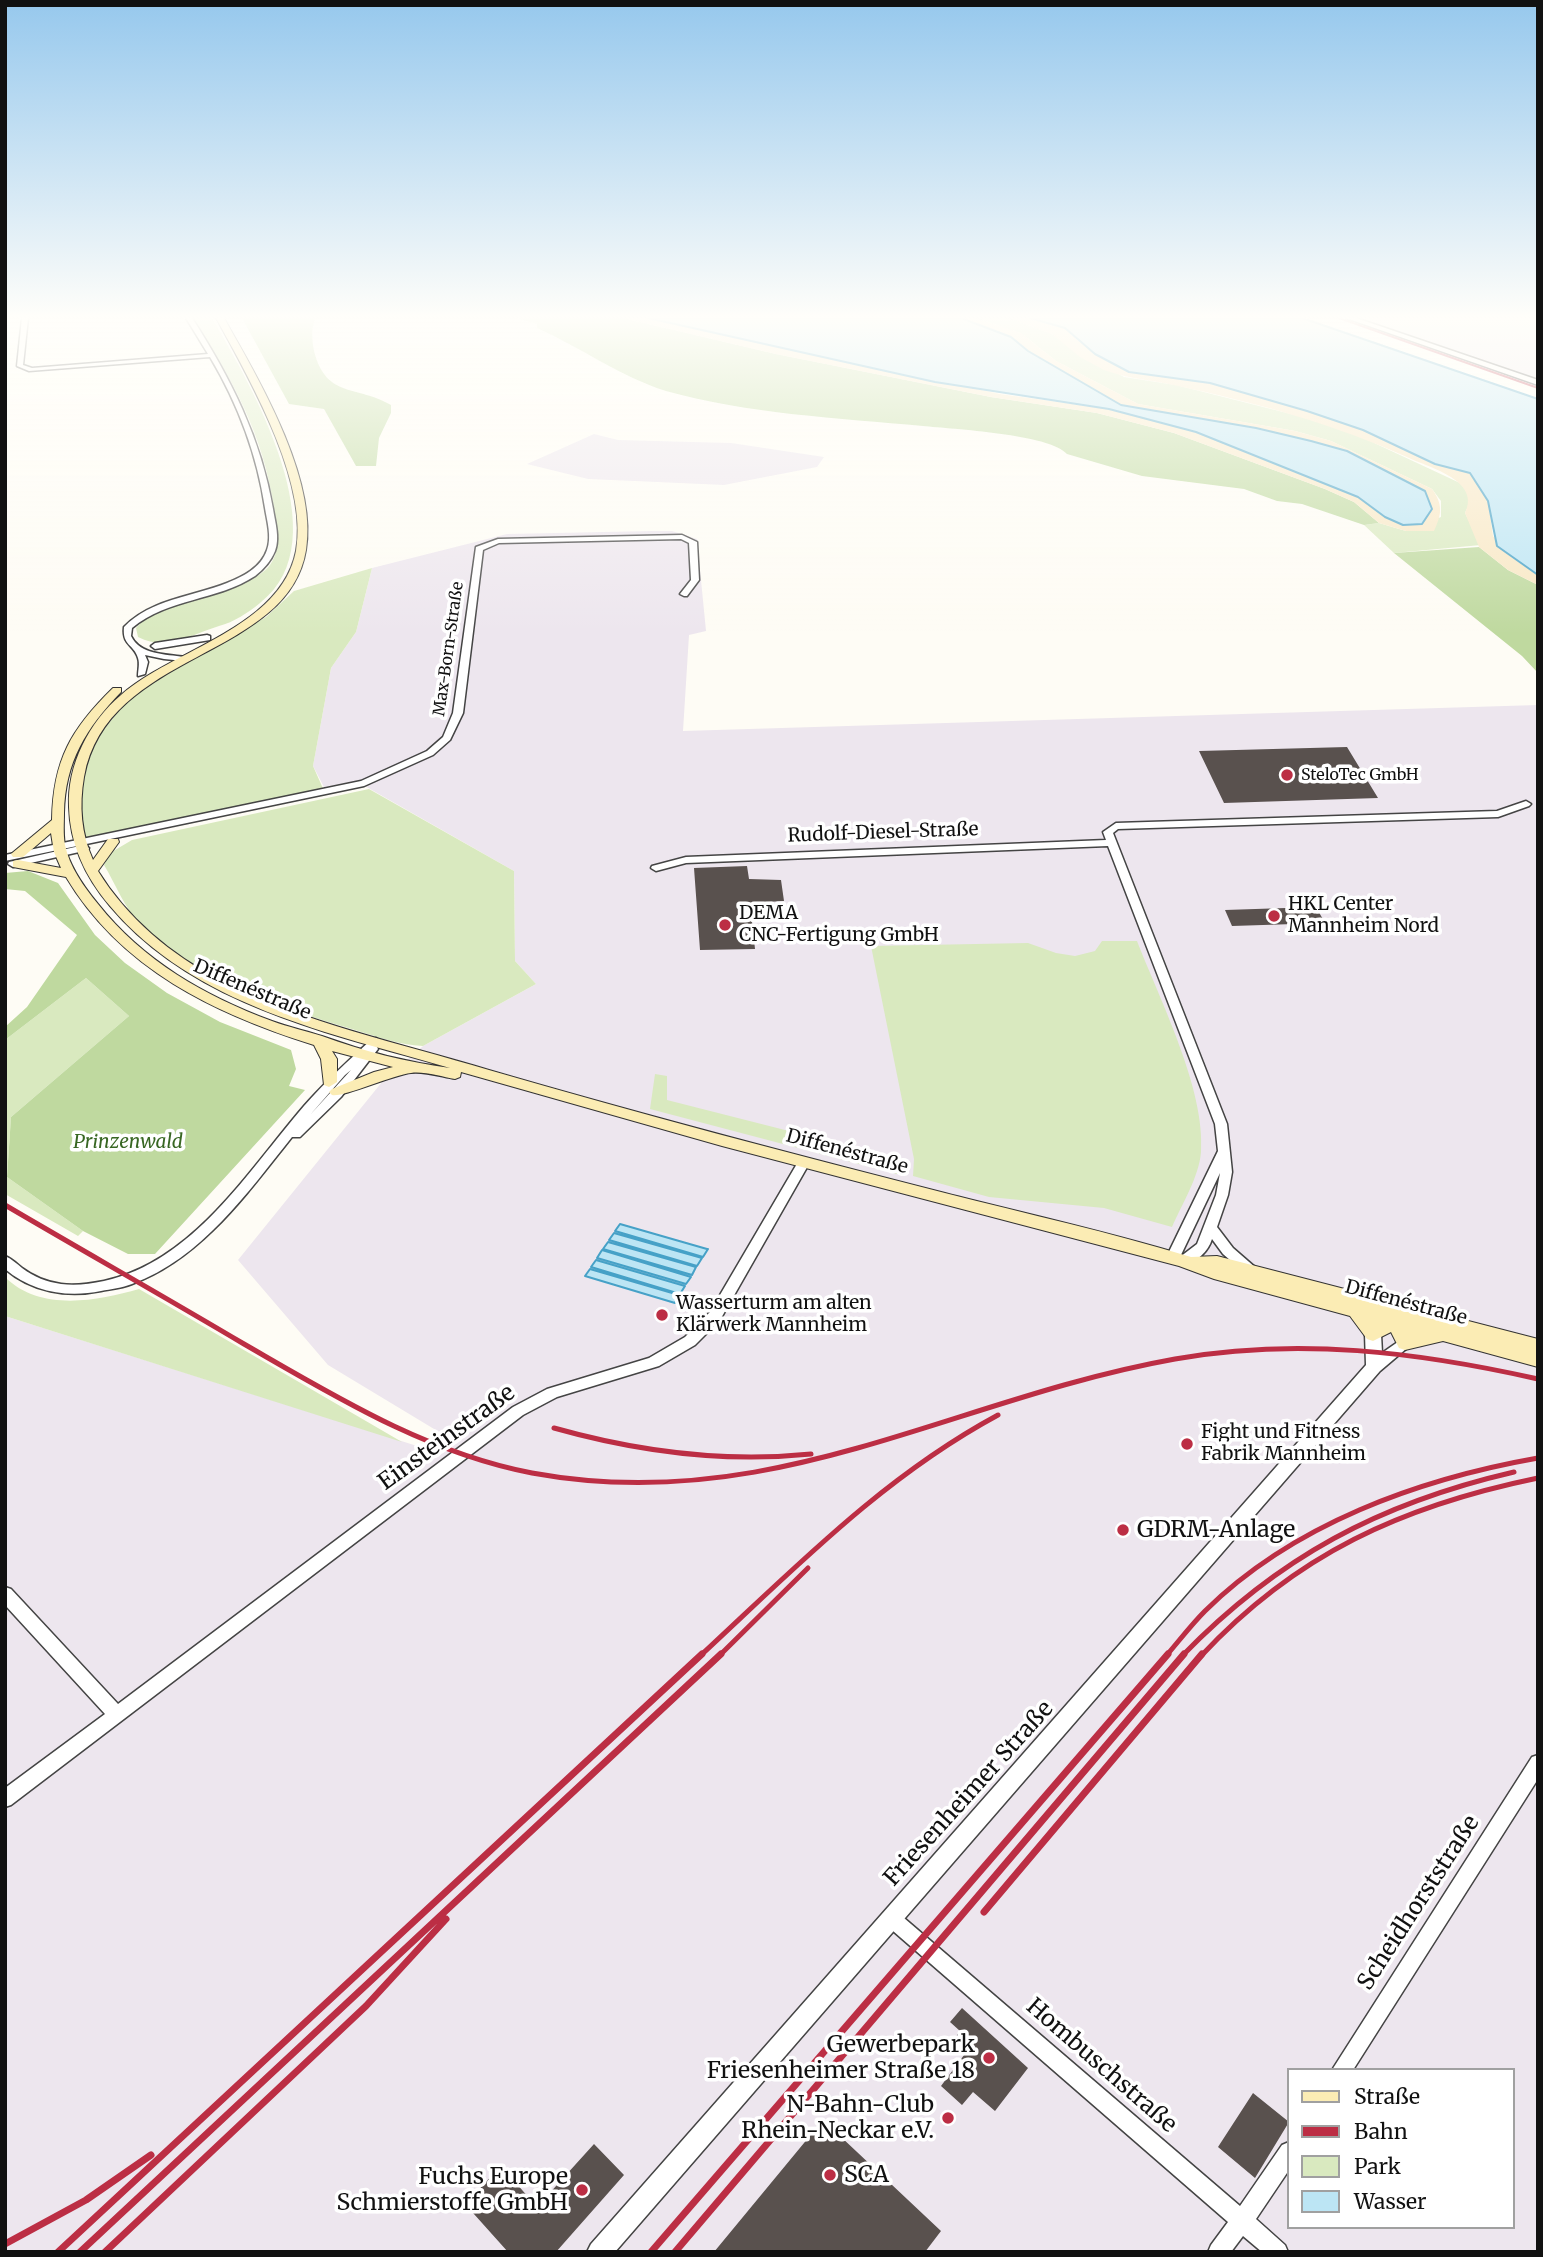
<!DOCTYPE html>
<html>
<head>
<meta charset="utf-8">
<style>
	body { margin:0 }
	#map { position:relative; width:1543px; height:2257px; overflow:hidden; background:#fefcf5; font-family:Merriweather,serif }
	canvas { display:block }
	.frame { position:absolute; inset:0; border:7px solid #111; pointer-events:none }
	.legend { position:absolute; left:1287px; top:2068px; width:228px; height:161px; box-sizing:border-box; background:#fff; border:2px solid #a0a0a0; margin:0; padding:9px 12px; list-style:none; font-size:21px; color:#111 }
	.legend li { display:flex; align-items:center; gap:14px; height:35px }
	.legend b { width:35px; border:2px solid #a0a0a0 }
</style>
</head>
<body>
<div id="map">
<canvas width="1543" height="2257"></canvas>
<div class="frame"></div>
<ul class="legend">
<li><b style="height:9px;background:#fbecb4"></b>Straße</li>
<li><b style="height:9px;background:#bc2e44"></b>Bahn</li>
<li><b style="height:19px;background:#d9e9bf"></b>Park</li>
<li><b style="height:19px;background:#bce5f4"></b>Wasser</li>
</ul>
</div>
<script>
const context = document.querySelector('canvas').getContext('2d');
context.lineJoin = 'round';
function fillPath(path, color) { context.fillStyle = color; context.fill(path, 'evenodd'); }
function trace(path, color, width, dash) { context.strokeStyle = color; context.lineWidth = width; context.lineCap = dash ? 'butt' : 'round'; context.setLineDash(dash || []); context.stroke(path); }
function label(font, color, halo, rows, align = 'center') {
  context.font = font + ' Merriweather,serif'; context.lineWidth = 7; context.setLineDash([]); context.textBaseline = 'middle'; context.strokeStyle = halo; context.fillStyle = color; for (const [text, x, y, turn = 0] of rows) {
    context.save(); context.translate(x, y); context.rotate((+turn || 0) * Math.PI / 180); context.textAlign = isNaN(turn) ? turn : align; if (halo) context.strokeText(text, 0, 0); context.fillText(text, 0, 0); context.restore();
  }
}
const industrial = new Path2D(`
	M1358,318H1538V380L1450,349Z
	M594,434L618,440L731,443L824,457L817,467L724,485L588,479L527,464Z
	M652,531H672L697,539L706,631L689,635L683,731L1538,705V2252H5V1316L433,1451L449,1438L328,1365L238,1260L382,1082L423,1046L536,984L515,961L514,871L356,781L324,787L313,766L331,668L356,632L372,568L507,534ZM1289,2070H1513V2227H1289Z`);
const green = new Path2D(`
	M193,318H212C251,385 342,540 260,603C248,613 234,622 219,626C192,634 168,652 138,637L136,628C157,602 213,598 244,583C252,579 264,573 270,565C282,548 277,527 274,508C263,433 233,381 193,318Z
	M976,318H1008L1028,325L1052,334L1124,377L1176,385L1299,416L1355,434L1460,483L1469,493L1470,502L1465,513L1481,545L1394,553L1364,525L1379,523L1406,531L1441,517V501L1432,489L1331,441L1295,431L1138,404L1056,361L1021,333Z
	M372,568L356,632L331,668L313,766L325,793L79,842L76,820L86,762L101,733L122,707L148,683L266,617L294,591Z
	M369,789L514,871L515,961L536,984L423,1046C399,1045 378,1037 355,1030C280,1008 198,979 140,924C125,909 115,883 104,865L110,853L132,840Z
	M1102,941H1137C1159,998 1206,1090 1201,1152C1199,1177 1182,1204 1172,1227L1104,1208L989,1197L913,1176L914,1159L871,946L1028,943L1056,953L1075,956L1095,951Z
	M86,978L129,1016L11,1117L7,1177L83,1231L78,1236L5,1194V1040Z
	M655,1074L667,1076V1100L903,1160L897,1174L650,1109Z
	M5,1277C40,1312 97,1301 139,1289L402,1442L5,1316Z`);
const forest = new Path2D(`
	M242,318H315C311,330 312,339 314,351C326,399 358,385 391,405V413L379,438L376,466H356L324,409L289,404Z
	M517,318H623L776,354L991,397L1097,413L1174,433L1325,489L1354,502L1379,523L1364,525L1302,504L1277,501L1244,489L1142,476L1067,454C1050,434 952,429 923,426C838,418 748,414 666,391C621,377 580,347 537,328V324Z
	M1479,547L1508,570L1538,585V673L1522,656L1394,553Z
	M28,871L58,883L95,935L125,963L167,993L220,1022L291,1050L296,1069L289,1086L305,1090L155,1254H128L83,1231L7,1177L11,1117L129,1016L86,978L5,1040V1027L27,1007L77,935L25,891L5,889V873Z`);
const sand = new Path2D(`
	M623,318H648L1000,394L1109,409L1196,432L1358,497L1385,517L1422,524L1432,509L1425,491L1347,451L1311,441L1256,428L1121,405L1028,351L1011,337L961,318H976L1021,333L1056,361L1138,404L1295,431L1331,441L1432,489C1443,504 1442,514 1434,531H1406L1379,523L1354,502L1325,489L1174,433L1097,413L991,397L776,354Z
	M1008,318H1030L1065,328L1077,340L1129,372L1210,383L1307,411L1363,430L1435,464L1470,473L1488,501L1493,536L1511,557L1538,575V585L1508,570L1479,547L1465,513C1481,481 1431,468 1409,458C1334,424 1257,403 1178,386C1153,380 1129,379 1104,370L1080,357L1052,334Z`);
const water = new Path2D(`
	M648,318H961L1011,337L1028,351L1121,405L1256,428L1311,441L1347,451L1425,491L1432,509L1422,524L1403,525L1385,517L1358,497L1196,432L1109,409L935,382Z
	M1030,318H1302L1538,399V575L1497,546L1488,501L1470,473L1435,464L1363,430L1307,411L1210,383L1129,372L1095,354L1065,328Z
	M620,1224L707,1249H708L703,1257L615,1231Z
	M614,1233L702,1258L697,1266L609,1240Z
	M608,1242L696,1267L692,1275L603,1249Z
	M602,1250L691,1277L686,1284L597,1258Z
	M596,1260L685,1286L680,1294L591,1267Z
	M590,1269L679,1295L675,1303L585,1276Z`);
const building = new Path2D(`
	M1347,747L1378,798L1224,803L1199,751Z
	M747,866L749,879L781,880L784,901L750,903L755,949L700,950L694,868Z
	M1316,907L1325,923L1232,926L1225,910Z
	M962,2008L1028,2068L995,2111L973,2092L962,2105L941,2086L970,2047L957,2035L960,2031L950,2022Z
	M1253,2093L1289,2122L1255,2178L1218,2147Z
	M823,2120L941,2231L925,2252H714Z
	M594,2144L624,2175L556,2252H508L465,2204L501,2166L537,2207Z`);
const minor = new Path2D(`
	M22,318H28L23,365L32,368L208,354L186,318H192C230,377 261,438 273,509C275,522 280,538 275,551C271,561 263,570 255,576C217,601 168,598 132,628L131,636C140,655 166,654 184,657V661L164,659L145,655L148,662L145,674L138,676C138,670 140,664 138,658C134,644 122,646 124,627C151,599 192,597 227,583C242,577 261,568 267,550C272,537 267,521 265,508C257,454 238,404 210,357L29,371L17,366Z
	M682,535L697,542L699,580L687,596H684L680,594L691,580L689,543L681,539L499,543L483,550L463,713L450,740L433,755L364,786L5,861V855L361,781L427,751L443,737L453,713L476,547L498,539Z
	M207,635L210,636V640L155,649L151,646L155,643Z
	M1526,801L1531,804L1529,806L1498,817L1118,829L1113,833L1227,1124L1232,1172L1228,1195L1217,1227L1233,1248L1256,1268L1258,1271L1256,1274H1246L1223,1254L1212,1239C1208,1252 1197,1261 1184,1266L1178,1261H1168L1166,1258L1218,1151L1215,1124L1108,846L686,863L656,871L651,868L652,866L686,857L1106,840L1103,832L1116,823L1497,811ZM1220,1173L1216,1195L1197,1244L1180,1257Z
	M84,845L89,848L88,850L13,867L8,864L9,862Z
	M376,1038L382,1042L377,1047L378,1049L341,1097L300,1137H292C248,1192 201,1259 132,1284C122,1288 111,1289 101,1291C67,1298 32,1292 5,1269V1256C12,1259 17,1264 22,1268C34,1277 47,1282 61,1284C76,1286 89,1284 104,1281C193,1262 248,1171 304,1106C325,1082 348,1061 372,1039ZM351,1070L310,1115L345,1075Z
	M804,1158L810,1162L720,1320L695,1345L659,1366L557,1397L523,1415L11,1805L5,1807V1788L105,1714L5,1605V1587L11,1589L118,1704L513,1407L547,1389L649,1358L685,1337L710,1312L798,1162Z
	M1538,1755V1779L1353,2070H1332L1532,1757Z
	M891,1909L897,1912L1240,2206L1282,2145L1289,2142V2170L1256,2219L1285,2245L1288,2252H1262L1243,2236L1231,2252H1208L1211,2245L1228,2222L885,1924L882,1918L885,1912Z`);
const tertiary = new Path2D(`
	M1346,318H1356L1538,380V385Z
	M1373,1328L1379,1330L1381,1334L1382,1353L1405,1337L1411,1339L1413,1343L1380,1371L615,2252H587L591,2244L1366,1365L1365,1334L1367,1330Z`);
const secondary = new Path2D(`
	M216,318H224C258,378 318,479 306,550C288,660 107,650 84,777C79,806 81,833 93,860L108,839H118L119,842L98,871C127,918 171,955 220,980C304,1023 399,1043 489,1070C640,1114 792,1154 945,1193C1027,1214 1110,1232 1191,1257L1217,1256L1538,1339V1353L1406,1318L1538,1353V1367L1443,1341L1405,1350L1399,1348L1391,1332L1373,1341L1367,1339L1350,1316L1214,1279L1179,1266L722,1146L461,1072L460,1077L455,1079C442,1077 424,1071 411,1073C393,1075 342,1098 332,1095L329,1092L332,1089L374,1072L393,1067L332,1051L337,1059V1082L329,1087L324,1085L321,1059L314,1045C215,1014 121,969 66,877L13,867V861L18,860L61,868L54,852L51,833L23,857H13L11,854L52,820C53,760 71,729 113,688H121V692C86,728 65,762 64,813C64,823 63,834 65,845C69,866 84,887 98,904C143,961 205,996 272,1021C288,1027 307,1031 322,1036C363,1051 406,1062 450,1068C330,1033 194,1006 110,906C86,878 70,845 69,807C67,765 89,722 121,695C173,649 281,628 296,551C309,482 249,378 216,318Z`);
const tram = new Path2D(`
	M1339,318L1538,388`);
const railFar1 = new Path2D(`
	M5,1205C85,1252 165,1297 244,1344C336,1397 427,1453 532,1473C772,1517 951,1399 1175,1359C1297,1337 1418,1352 1538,1379
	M554,1428C639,1452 723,1463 811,1454
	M700,1656C795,1568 883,1477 998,1415
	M719,1656L808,1568
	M1166,1656C1179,1641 1191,1625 1205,1611C1293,1524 1419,1479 1538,1458
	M1182,1656C1278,1557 1380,1503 1514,1472
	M1201,1656C1296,1554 1402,1506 1538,1478`);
const rail = new Path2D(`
	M984,1912L1202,1654
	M5,2244L86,2200L151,2155
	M58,2252L702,1654
	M80,2252L721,1654
	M105,2252L366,2006L446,1919
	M651,2252L1168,1654
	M675,2252L1184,1654`);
const markers = [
	[1287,775,7,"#bc2e44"],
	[1274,916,7,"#bc2e44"],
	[725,925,7,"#bc2e44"],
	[662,1315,7,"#bc2e44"],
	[1187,1444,7,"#bc2e44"],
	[1123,1530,7,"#bc2e44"],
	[989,2058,7,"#bc2e44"],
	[948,2118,7,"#bc2e44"],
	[830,2175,7,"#bc2e44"],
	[582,2190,7,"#bc2e44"]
];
const farStreetnames = [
	["Max-Born-Straße",449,649,-82]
];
const farPoinames = [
	["SteloTec GmbH",1301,775]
];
const streetNames = [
	["Rudolf-Diesel-Straße",883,833,-2],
	["Diffenéstraße",252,990,23],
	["Diffenéstraße",847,1152,15],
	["Diffenéstraße",1406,1303,15]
];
const poiNames = [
	["HKL Center",1288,905],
	["Mannheim Nord",1288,927],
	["DEMA",739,914],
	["CNC-Fertigung GmbH",739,936],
	["Wasserturm am alten",676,1304],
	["Klärwerk Mannheim",676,1326],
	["Fight und Fitness",1201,1433],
	["Fabrik Mannheim",1201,1455]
];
const parkNames = [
	["Prinzenwald",128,1143]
];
const nearStreetnames = [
	["Einsteinstraße",447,1438,-36],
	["Friesenheimer Straße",969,1794,-48],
	["Scheidhorststraße",1419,1903,-57],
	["Hombuschstraße",1101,2066,41]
];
const nearPoinames = [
	["GDRM-Anlage",1137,1530,"left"],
	["Gewerbepark",975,2045],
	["Friesenheimer Straße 18",975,2071],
	["N-Bahn-Club",934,2105],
	["Rhein-Neckar e.V.",934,2131],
	["SCA",844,2175,"left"],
	["Fuchs Europe",568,2177],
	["Schmierstoffe GmbH",568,2203]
];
fillPath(industrial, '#ede6ee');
fillPath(green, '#d9e9bf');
fillPath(forest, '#bfd99f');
fillPath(sand, '#f8e7c4');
fillPath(water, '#bce5f4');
trace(water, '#46a1c7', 2);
fillPath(building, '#59514e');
trace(minor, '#444', 3);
trace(tertiary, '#444', 3);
trace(secondary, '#333', 2);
fillPath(minor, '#fff');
fillPath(tertiary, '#fff');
fillPath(secondary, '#fbecb4');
trace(tram, '#bc2e44', 2);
trace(railFar1, '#bc2e44', 5);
trace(rail, '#bc2e44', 7);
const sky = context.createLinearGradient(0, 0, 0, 634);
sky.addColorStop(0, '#96c8ed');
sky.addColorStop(0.5, '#fffefa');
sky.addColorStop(1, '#fffefa00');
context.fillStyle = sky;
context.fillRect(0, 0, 1543, 634);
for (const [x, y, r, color] of markers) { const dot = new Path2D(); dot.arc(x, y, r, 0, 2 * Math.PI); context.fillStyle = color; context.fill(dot); trace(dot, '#fff', 2.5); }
label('16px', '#111', '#fff', farStreetnames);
label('16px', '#111', '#fff', farPoinames, 'left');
label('19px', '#111', '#fff', streetNames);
label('19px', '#111', '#fff', poiNames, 'left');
label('italic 19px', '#386723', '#fff', parkNames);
label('23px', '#111', '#fff', nearStreetnames);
label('23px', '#111', '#fff', nearPoinames, 'right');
</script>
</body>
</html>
